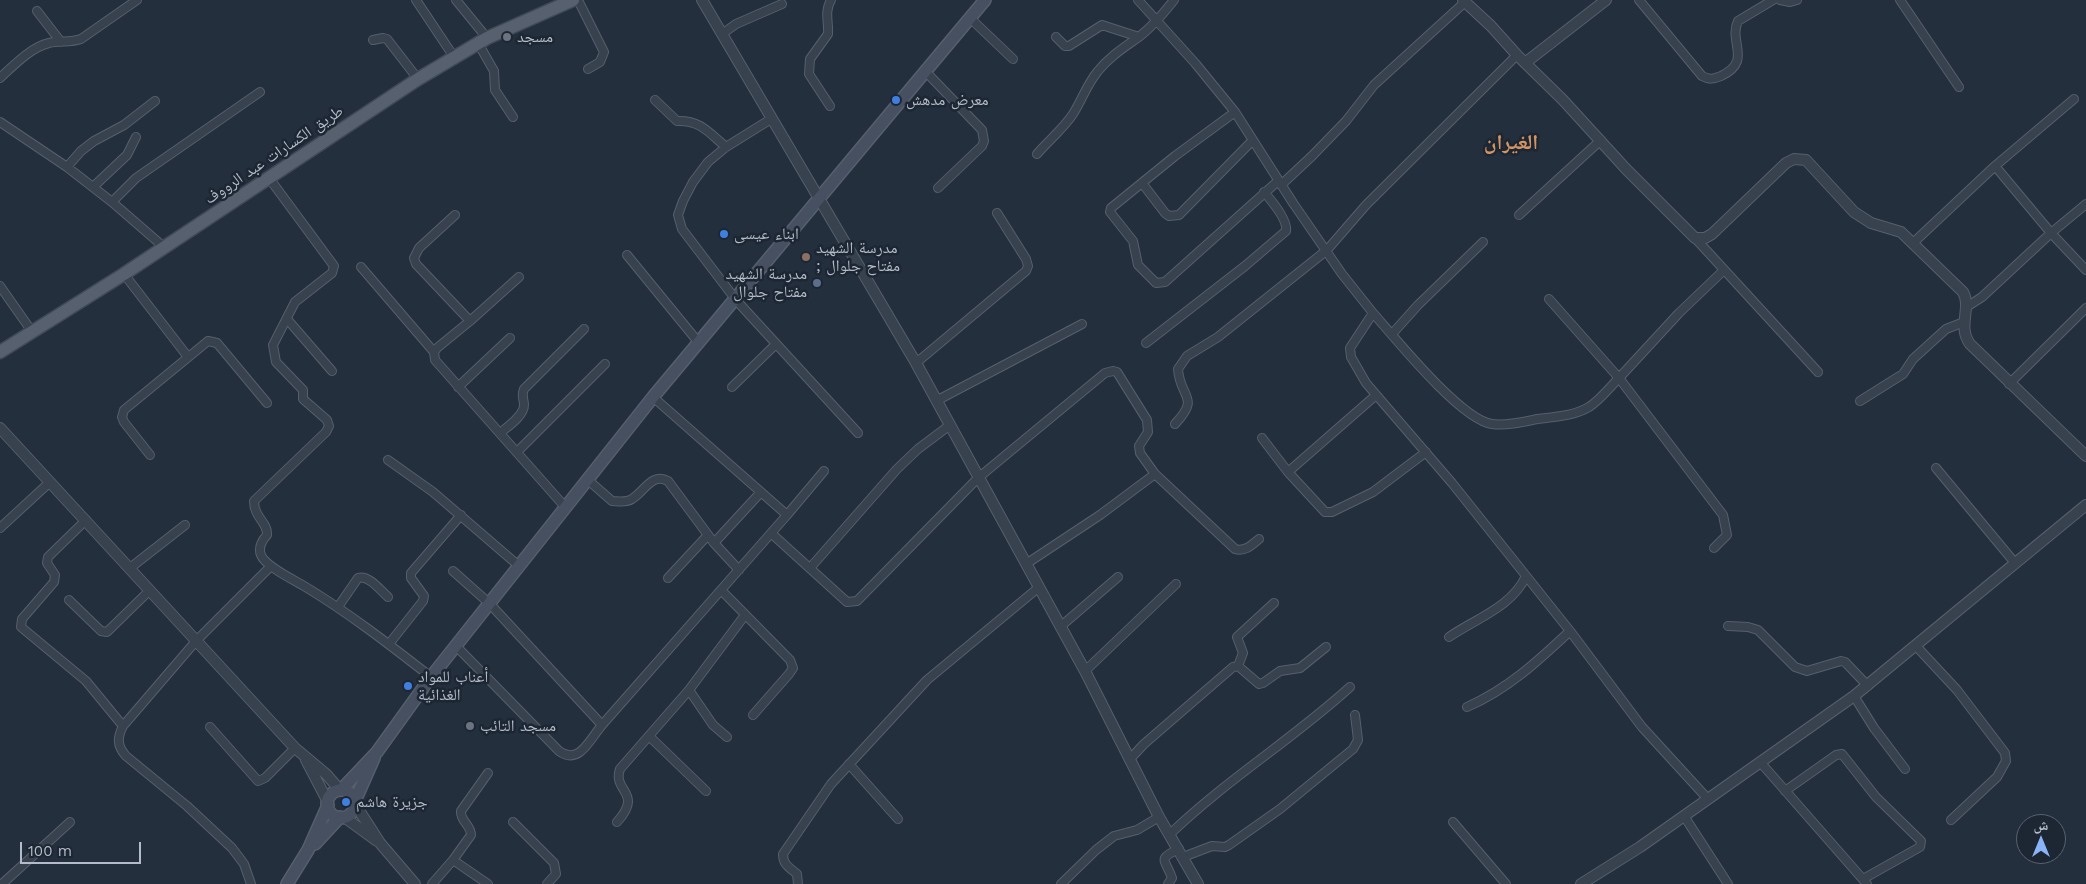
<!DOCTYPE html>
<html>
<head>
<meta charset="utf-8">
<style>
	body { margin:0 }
	#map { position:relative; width:2086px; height:884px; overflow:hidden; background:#242f3e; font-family:"Work Sans","Noto Naskh Arabic",sans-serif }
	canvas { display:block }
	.north { position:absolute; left:2016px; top:814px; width:50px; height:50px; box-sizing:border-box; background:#1d2633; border:1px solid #59626f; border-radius:50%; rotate:0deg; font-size:14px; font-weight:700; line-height:20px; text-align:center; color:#b4bcc9 }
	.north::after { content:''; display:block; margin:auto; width:18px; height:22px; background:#8ab4f8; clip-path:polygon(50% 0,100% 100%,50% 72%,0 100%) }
	.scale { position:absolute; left:20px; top:842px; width:121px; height:22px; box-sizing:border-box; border:2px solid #b4bcc9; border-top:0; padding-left:6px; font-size:15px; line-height:18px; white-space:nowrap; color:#b4bcc9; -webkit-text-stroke:4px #1d2633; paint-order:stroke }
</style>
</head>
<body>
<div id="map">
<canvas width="2086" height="884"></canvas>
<div class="north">ش</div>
<div class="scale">100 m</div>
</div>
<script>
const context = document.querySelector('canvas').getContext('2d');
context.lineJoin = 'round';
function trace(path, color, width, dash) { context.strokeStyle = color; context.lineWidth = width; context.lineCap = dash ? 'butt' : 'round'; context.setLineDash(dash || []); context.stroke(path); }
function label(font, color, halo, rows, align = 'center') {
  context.font = font + ' "Work Sans","Noto Naskh Arabic",sans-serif'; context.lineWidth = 5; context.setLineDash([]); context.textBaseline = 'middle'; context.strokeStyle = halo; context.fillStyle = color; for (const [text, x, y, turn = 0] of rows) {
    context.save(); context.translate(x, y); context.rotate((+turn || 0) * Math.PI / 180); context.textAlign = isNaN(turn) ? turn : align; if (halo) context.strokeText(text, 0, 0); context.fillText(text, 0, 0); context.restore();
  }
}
const minor = new Path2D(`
	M416,0L454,57
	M456,0L487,38
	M578,0L604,52L600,62L588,69
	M1138,0L1195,63L1235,112L1293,203L1342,274L1373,313L1350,348L1351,357L1366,383L1452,483L1570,631L1642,727L1707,798
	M1639,0L1702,76C1709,80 1714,79 1721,76C1753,61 1728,42 1738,21L1773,0
	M1780,0L1790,2L1797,0
	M1900,0L1959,87
	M37,11L61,42
	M970,18L1013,59
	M722,34L736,24L782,4
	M1056,37L1065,46H1069L1102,25L1139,37
	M373,40L383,38L387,39L418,79
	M478,43L494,71L495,90L513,117
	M926,72L982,130L984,141L982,146L938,188
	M0,78C13,66 31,47 49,43C59,40 70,43 81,39L137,0
	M655,100L677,121C701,120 709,133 726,147
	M830,106L809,74L810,59L828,34C829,22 824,12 831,0
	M1235,112L1175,156L1111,208L1110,212L1133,241L1138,265L1156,283L1165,282L1278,181
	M771,119L726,147L708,162L693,182L683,201L678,215L682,229L736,300L858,433
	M0,122L67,167L112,202L165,248
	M1037,154C1048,141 1063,129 1073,114C1082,100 1087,84 1098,71C1110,56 1125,47 1140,36C1153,26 1163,14 1174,0
	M1995,166L2051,233L2086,270
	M67,167L81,151L94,141L124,125L155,101
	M269,178L334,266L332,273L295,302L273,345L276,362L303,390V399L327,420L329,426L326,432L254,501C254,518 268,522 267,535C262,540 258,548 261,555C265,566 294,580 304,586C349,613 390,645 431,677
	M1142,183L1165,213L1169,216L1179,215L1253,140
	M1281,185L1312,156L1346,121L1374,85L1465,2
	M93,187L127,155L136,137
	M112,202L136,178L260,92
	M455,215L419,248L414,258L416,264L470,321L437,348L434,352L435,360L566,508
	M1519,215L1601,140
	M1695,238L1818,372
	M1913,243L1995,166L2074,99
	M627,255L699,343
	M361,267L434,352
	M124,274L188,357
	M0,286L33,333
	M1965,308L1982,297L2051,233L2086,204
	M1373,313C1395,338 1461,420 1492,424C1506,426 1523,422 1537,419C1554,417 1574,416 1589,407C1600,400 1610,387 1619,378L1549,299
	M287,319L332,371
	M470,321L519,277
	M1392,334L1418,305L1483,242
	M1146,343L1245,266L1286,231C1288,220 1271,200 1264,192
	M916,363L1026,271L1028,266L1026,259L997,213
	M2009,384L2086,308
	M458,387L510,338
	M732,387L776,344
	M653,397L787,515L824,471
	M936,401L1082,324
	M1860,401L1903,374L1913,359L1946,329L1964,322
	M1175,424C1201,396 1180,399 1178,369L1187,356L1218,337L1327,250L1366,205L1517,55
	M500,433C507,427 524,416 524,405C524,399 521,396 524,389L584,329
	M1262,438L1288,472L1325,512H1332L1373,492L1426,452
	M517,452L605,364
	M150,455L124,422L122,417L124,410L208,341L217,343L267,403
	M388,460L433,492L519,566
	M1936,468L2015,563
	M1288,472L1375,396
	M588,480L612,501C618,501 626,503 632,499C644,492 652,472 668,481L714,543L739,570
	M86,520L48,557L47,563L55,575L54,582L22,619L21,627L86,681L123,726
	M0,528L50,482
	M772,534L847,602L857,601L978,478L1105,373L1113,371L1117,372L1147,420L1148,432L1139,446L1140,453L1155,474L1235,549C1245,552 1252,545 1259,539
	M714,543L761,492
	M1714,548L1727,535L1723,515L1619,378L1679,313L1724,270
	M1026,564L1100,515L1155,474
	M130,568L185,525
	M810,568L897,469L918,449L950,425
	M453,571L490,604L602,725
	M668,578L708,535
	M721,590L790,660L793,668L789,674L753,715
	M69,600L101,631L107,632L150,590
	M338,607L358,578C369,575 380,590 388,597
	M1728,626L1748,627L1758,630L1795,667L1807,671L1841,661L1845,662L1868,686
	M1060,627L1118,577
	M1449,637C1475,619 1512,607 1526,576
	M389,644L423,601L424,596L411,578V573L461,515
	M1916,646L1957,690L2005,753L2006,761L1997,777L1951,820
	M457,647L559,751C579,766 590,739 602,725L787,515
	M1238,666L1243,653L1237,637L1274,603
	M1085,671L1176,584
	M689,690L713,725L727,737
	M1854,696L1874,728L1905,769
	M1467,707C1508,689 1538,661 1570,631
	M210,727L258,781L265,778L295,748
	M650,737L706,791
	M1130,759L1144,744L1233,667L1238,666L1259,684L1263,683L1280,671L1300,668L1326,647
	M1761,763L1867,884
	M849,764L898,819
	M1785,791L1836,755L1842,754L1876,797L1921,841L1920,847L1863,879
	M1684,816L1728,884
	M513,822L554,863L556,874L547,884
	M617,822C644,792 612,792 620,769L689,690L745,615
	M1453,822L1506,884
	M1170,834C1226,780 1293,739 1350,687
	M1183,857L1212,846L1225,847L1229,845L1280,809L1353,749L1358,740L1355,715
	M453,860L488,884
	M2,884L70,822
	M251,884L244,864L232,848L187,806L126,756C117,746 117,738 123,726L196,641L271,566
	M432,884L453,860L471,835C471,825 460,821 461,811L488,773
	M798,884L797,874C789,867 783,865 783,854L831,784L927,680L1038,588
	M1061,884L1096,850L1114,836L1137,830L1159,817
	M1168,884L1172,878C1166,860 1156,859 1179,849`);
const tertiary = new Path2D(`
	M702,0L916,363L1085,671L1159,817L1198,884
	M1463,0L1491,26L1517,55L1563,100L1626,169L1695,238H1705L1712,234L1786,163L1794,159L1806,160L1854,212L1871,223L1901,232L1963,292C1972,308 1957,326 1970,344L2086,456
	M1525,63L1606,0
	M0,428L295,748L326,774L340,790
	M306,760L328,802
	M355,804L380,843L415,884
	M344,817L377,841
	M1581,884L1640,847L1854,696L2086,505`);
const secondary = new Path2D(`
	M341,790L377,752L431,677L653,397L985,0
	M327 804a14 14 0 1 1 28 0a14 14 0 1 1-28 0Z
	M355,801L374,758
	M315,844L340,817
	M287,884L308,850L328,805`);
const primary = new Path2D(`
	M0,352L124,274L418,79L487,38L573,0`);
const markers = [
	[507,37,5,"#6b7280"],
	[896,100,5,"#3f7fe0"],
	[724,234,5,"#3f7fe0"],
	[806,257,5,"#8d6e63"],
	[817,283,5,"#5c6f8a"],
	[408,686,5,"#3f7fe0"],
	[470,726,5,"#6b7280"],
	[346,802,5,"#3f7fe0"]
];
const poiNames = [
	["مسجد",517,37],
	["معرض مدهش",906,100],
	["ابناء عيسى",734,234],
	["مدرسة الشهيد",816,248],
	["; مفتاح جلوال",816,266],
	["مدرسة الشهيد",807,274,"right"],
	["مفتاح جلوال",807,292,"right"],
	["أعناب للمواد",418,677],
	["الغذائية",418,695],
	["مسجد التائب",480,726],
	["جزيرة هاشم",356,802]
];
const streetNames = [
	["طريق الكسارات عبد الرووف",274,155,-34]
];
const districtNames = [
	["الغيران",1511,143]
];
trace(minor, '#565f6c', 10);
trace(tertiary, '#565f6c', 12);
trace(secondary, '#565f6c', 14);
trace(primary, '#414a57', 15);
trace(minor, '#38414e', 8);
trace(tertiary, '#38414e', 10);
trace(secondary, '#465061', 11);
trace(primary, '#56606e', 12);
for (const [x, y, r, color] of markers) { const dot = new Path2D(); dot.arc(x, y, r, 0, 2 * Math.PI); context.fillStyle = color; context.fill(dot); trace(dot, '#1d2633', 2); }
label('16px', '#b4bcc9', '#1d2633', poiNames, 'left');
label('16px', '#b4bcc9', '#1d2633', streetNames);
label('bold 21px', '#d59563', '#1d2633', districtNames);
</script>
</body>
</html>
